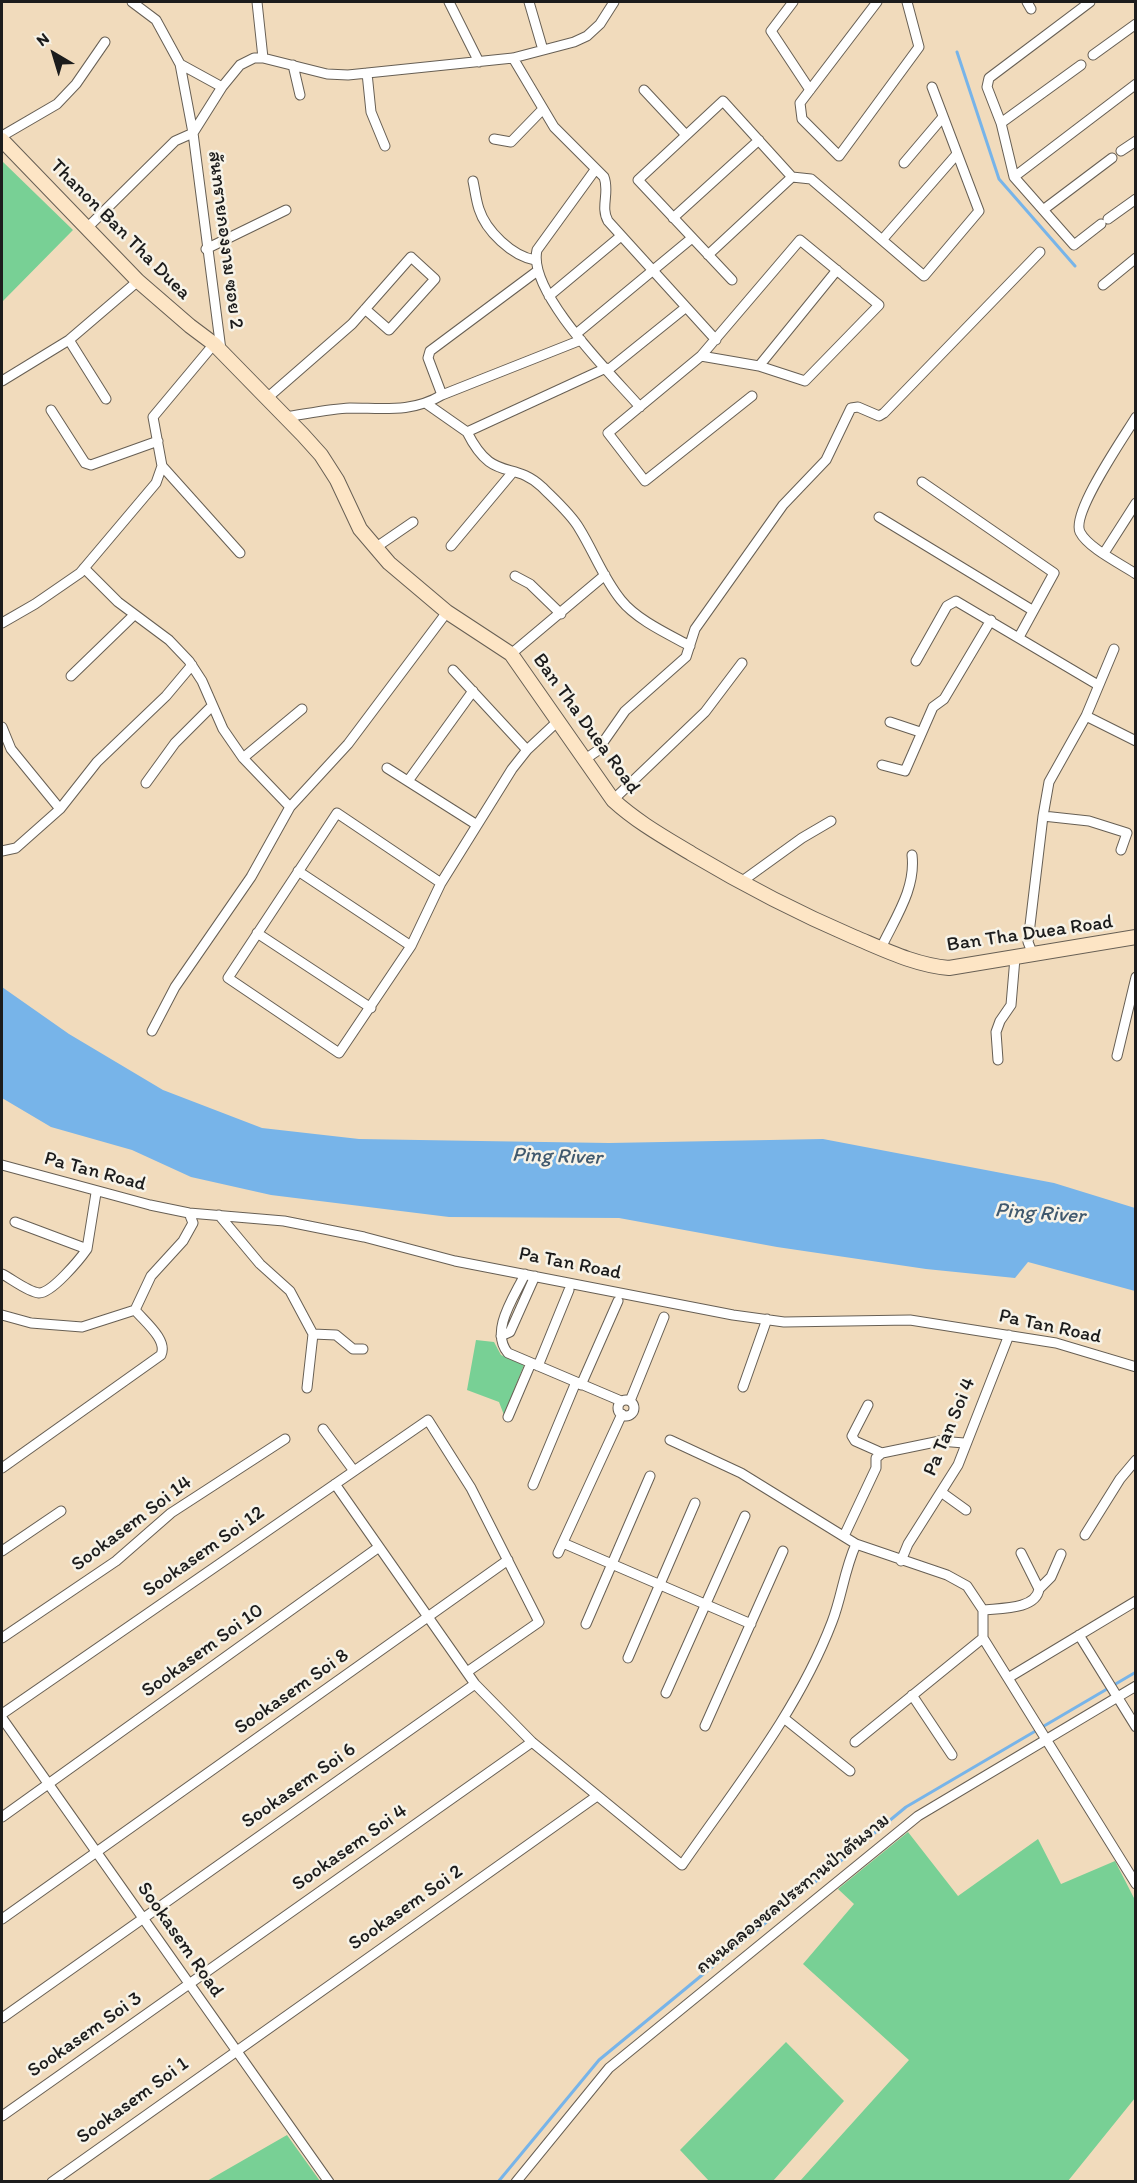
<!DOCTYPE html>
<html>
<head>
<meta charset="utf-8">
<style>
	body { margin:0 }
	#map { position:relative; width:1137px; height:2183px; overflow:hidden; background:#f1dbbc; font-family:Itim,sans-serif }
	canvas { display:block }
	.frame { position:absolute; inset:0; border:3px solid #1c1c1c; pointer-events:none }
	.north { position:absolute; left:24px; top:24px; width:60px; height:60px; -webkit-text-stroke:4px #f7f3e8; paint-order:stroke; rotate:322deg; font-size:16px; font-weight:700; line-height:24px; text-align:center; color:#1c1c1c }
	.north::after { content:''; display:block; margin:auto; width:21px; height:27px; background:#1c1c1c; clip-path:polygon(50% 0,100% 100%,50% 72%,0 100%) }
</style>
</head>
<body>
<div id="map">
<canvas width="1137" height="2183"></canvas>
<div class="frame"></div>
<div class="north">N</div>
</div>
<script>
const context = document.querySelector('canvas').getContext('2d');
context.lineJoin = 'round';
function fillPath(path, color) { context.fillStyle = color; context.fill(path, 'evenodd'); }
function trace(path, color, width, dash) { context.strokeStyle = color; context.lineWidth = width; context.lineCap = dash ? 'butt' : 'round'; context.setLineDash(dash || []); context.stroke(path); }
function label(font, color, halo, rows, align = 'center') {
  context.font = font + ' Itim,"Playpen Sans Thai",sans-serif'; context.lineWidth = 5; context.setLineDash([]); context.textBaseline = 'middle'; context.strokeStyle = halo; context.fillStyle = color; for (const [text, x, y, turn = 0] of rows) {
    context.save(); context.translate(x, y); context.rotate((+turn || 0) * Math.PI / 180); context.textAlign = isNaN(turn) ? turn : align; if (halo) context.strokeText(text, 0, 0); context.fillText(text, 0, 0); context.restore();
  }
}
const green = new Path2D(`
	M2,161L73,230L2,302Z
	M476,1340L494,1342L501,1355L524,1365L504,1415L499,1402L467,1390Z
	M908,1832L958,1896L1038,1839L1061,1884L1115,1861L1135,1900V2098L1068,2181H800L909,2060L803,1964L854,1904L838,1889Z
	M786,2042L844,2101L773,2181H709L680,2150Z
	M287,2135L320,2181H207Z`);
const water = new Path2D(`
	M2,987L69,1034L163,1090L262,1128L359,1139L480,1141L609,1143L823,1139L1054,1183L1135,1208V1291L1028,1262L1015,1278L926,1269L777,1247L619,1218L449,1217L271,1195L191,1177L132,1150L51,1127L2,1098Z`);
const stream = new Path2D(`
	M957,52L999,179L1075,266
	M498,2182L599,2060L906,1807L1136,1672`);
const street = new Path2D(`
	M132,2L156,20L180,64L193,133L221,350
	M257,2L263,58
	M449,2L479,62
	M529,2L543,50
	M793,2L771,31L810,90
	M877,2L800,103L802,119L839,156L919,47L907,2
	M1027,2L1031,9
	M1090,2L989,78L987,87L1001,123L1014,177L1074,245L1101,224
	M1093,55L1136,24
	M513,58L554,127L604,177C610,192 600,207 608,221L716,340
	M180,64L222,87
	M293,65L300,95
	M367,73L371,112L385,146
	M644,90L686,135
	M1001,123L1081,65
	M2,136L57,104L76,84L105,42
	M494,139L511,142L543,109
	M1121,151L1136,141
	M904,163L943,117
	M595,170L537,250C527,292 612,375 640,407
	M1014,177L1136,84
	M473,181C475,190 476,200 479,209C486,231 512,256 535,260
	M1043,210L1112,158
	M673,218L759,140
	M1108,219L1136,199
	M88,227L175,141L193,133L222,87L240,65L254,58H263L327,74L348,75L513,58L574,42L587,36L600,24L614,2
	M882,240L957,154
	M206,249L286,210
	M708,255L792,177L811,179L924,276L979,211L932,87
	M732,280L638,180L723,101L792,177
	M1103,285L1136,258
	M549,296L621,236
	M576,334L692,238
	M69,340L106,399
	M701,356L759,366L805,381L879,305L800,240L701,356L608,433L645,481L752,396
	M759,366L837,270
	M608,370L685,308
	M2,381L69,340L138,281
	M442,395L428,358L430,351L536,272
	M266,399L352,324L411,257L435,279L389,330L365,309
	M427,404L467,432L606,368
	M51,410L85,463L91,465L158,441
	M285,417C306,414 329,409 350,408C383,408 412,413 442,395L581,340
	M1136,417C1124,437 1071,513 1080,532C1088,548 1121,564 1136,574
	M467,432C493,484 512,459 542,487C554,499 571,514 579,528C594,552 603,578 621,600C637,620 668,634 690,646
	M162,466L240,553
	M922,482L1054,573L1019,637
	M879,517L1032,610
	M451,546L512,473
	M375,548L413,522
	M1104,553L1136,503
	M84,568L118,602L169,640L189,661L202,681L223,729L243,758L290,807
	M515,576L530,584L561,614
	M2,623L35,604L80,573L156,483L162,466L153,417L214,344
	M511,654L605,575
	M916,661L947,606L956,601L1098,685
	M453,670L527,750
	M71,676L134,615
	M1086,716L1136,741
	M890,722L920,732
	M2,727L11,749L60,809
	M243,758L302,709
	M584,760L597,751L625,711L686,657L695,629L783,505L826,460L851,408L858,407L879,416L884,413L1040,252
	M882,765L905,771L933,707L944,699L991,620
	M387,768L477,825
	M408,781L473,691
	M146,783L175,743L212,706
	M613,800L705,712L742,663
	M1043,816L1089,821L1127,833L1121,850
	M2,851L16,848L60,809L97,762L166,696L192,665
	M298,871L411,946
	M741,882L802,838L831,821
	M441,883L337,813L228,978L339,1053L411,946L441,883L512,769L527,750L558,721
	M257,933L371,1008
	M881,948C895,918 916,889 912,855
	M1033,955L1028,942L1043,816L1049,782L1086,716L1114,649
	M152,1031L175,987L251,877L290,807L348,744L447,612
	M1117,1056L1136,977
	M998,1060L996,1032L1000,1021L1011,1005L1015,958
	M2,1165L150,1205L189,1213L284,1221L364,1237L455,1261L733,1315L784,1322L910,1320L1056,1343L1136,1367
	M219,1215L260,1264L290,1291L313,1334L307,1388
	M15,1222L87,1249L96,1193
	M2,1274C12,1279 28,1292 39,1293C52,1293 80,1259 87,1249
	M525,1274C515,1296 489,1331 508,1353L621,1401
	M2,1315L31,1323L82,1327L135,1310
	M313,1334L336,1335L353,1349H363
	M501,1336L510,1332L535,1276
	M538,1366L569,1290
	M581,1385L618,1301
	M743,1387L767,1319
	M618 1408a8 8 0 1 1 16 0a8 8 0 1 1-16 0Z
	M630,1401L664,1317
	M868,1405L852,1436L855,1441L882,1453
	M508,1417L531,1363
	M323,1429L354,1471
	M670,1440L741,1473L856,1544L947,1575L967,1586L983,1610V1638L1136,1884
	M2,1468L161,1355C168,1340 145,1322 135,1310L151,1276L183,1241L193,1223L189,1213
	M335,1484L475,1684L532,1742L682,1865C736,1787 798,1711 832,1622C842,1596 844,1571 856,1544
	M533,1485L576,1382
	M941,1492L966,1510
	M1085,1535L1120,1479L1136,1460
	M844,1536L876,1468V1458L882,1453L940,1441L964,1443
	M563,1543L751,1624
	M2,1551L61,1511
	M558,1553L622,1414
	M901,1561L908,1544L958,1465L1009,1335
	M1039,1589L1051,1577L1061,1554
	M983,1610C999,1608 1036,1610 1039,1589L1021,1553
	M586,1624L650,1476
	M1079,1635L1136,1727
	M2,1638L116,1561L171,1513L285,1439
	M628,1658L695,1503
	M1008,1678L1136,1601
	M666,1693L745,1516
	M912,1695L952,1755
	M2,1714L428,1420L471,1488L539,1622L467,1672
	M2,1718L329,2182
	M785,1719L850,1771
	M705,1726L783,1551
	M855,1742L983,1638
	M2,1817L379,1547
	M2,1919L508,1560
	M2,2018L475,1684
	M2,2116L532,1742
	M52,2182L597,1796
	M516,2182L609,2068L918,1816L1136,1686`);
const secondary = new Path2D(`
	M2,140L138,281L190,326L214,344L303,435L321,455L337,480L360,529L389,563L447,612L511,654L613,800C637,822 664,837 692,854C744,885 798,913 854,937C885,950 915,965 949,968L1136,937`);
const streetNames = [
	["Thanon Ban Tha Duea",120,230,45],
	["สันทรายกองงาม ซอย 2",225,240,83],
	["Ban Tha Duea Road",586,724,54],
	["Ban Tha Duea Road",1030,934,-8],
	["Pa Tan Road",95,1172,15],
	["Pa Tan Road",570,1264,11],
	["Pa Tan Road",1050,1327,12],
	["Pa Tan Soi 4",950,1427,-67],
	["Sookasem Soi 14",132,1524,-37],
	["Sookasem Soi 12",204,1552,-35],
	["Sookasem Soi 10",203,1651,-36],
	["Sookasem Soi 8",292,1692,-35],
	["Sookasem Soi 6",299,1786,-35],
	["Sookasem Soi 4",350,1848,-35],
	["ถนนคลองชลประทานป่าตันงาม",793,1894,-39],
	["Sookasem Soi 2",406,1908,-35],
	["Sookasem Road",180,1940,55],
	["Sookasem Soi 3",85,2035,-35],
	["Sookasem Soi 1",133,2101,-36]
];
const waterNames = [
	["Ping River",557,1157,2],
	["Ping River",1040,1214,4]
];
fillPath(green, '#78d095');
fillPath(water, '#77b4e9');
trace(stream, '#77b4e9', 3);
trace(street, '#675f54', 11);
trace(secondary, '#675f54', 16);
trace(street, '#fff', 9);
trace(secondary, '#fde5c5', 14);
label('20px', '#1c1c1c', '#f7f3e8', streetNames);
label('italic 21px', '#40596e', '#f7f3e8', waterNames);
</script>
</body>
</html>
